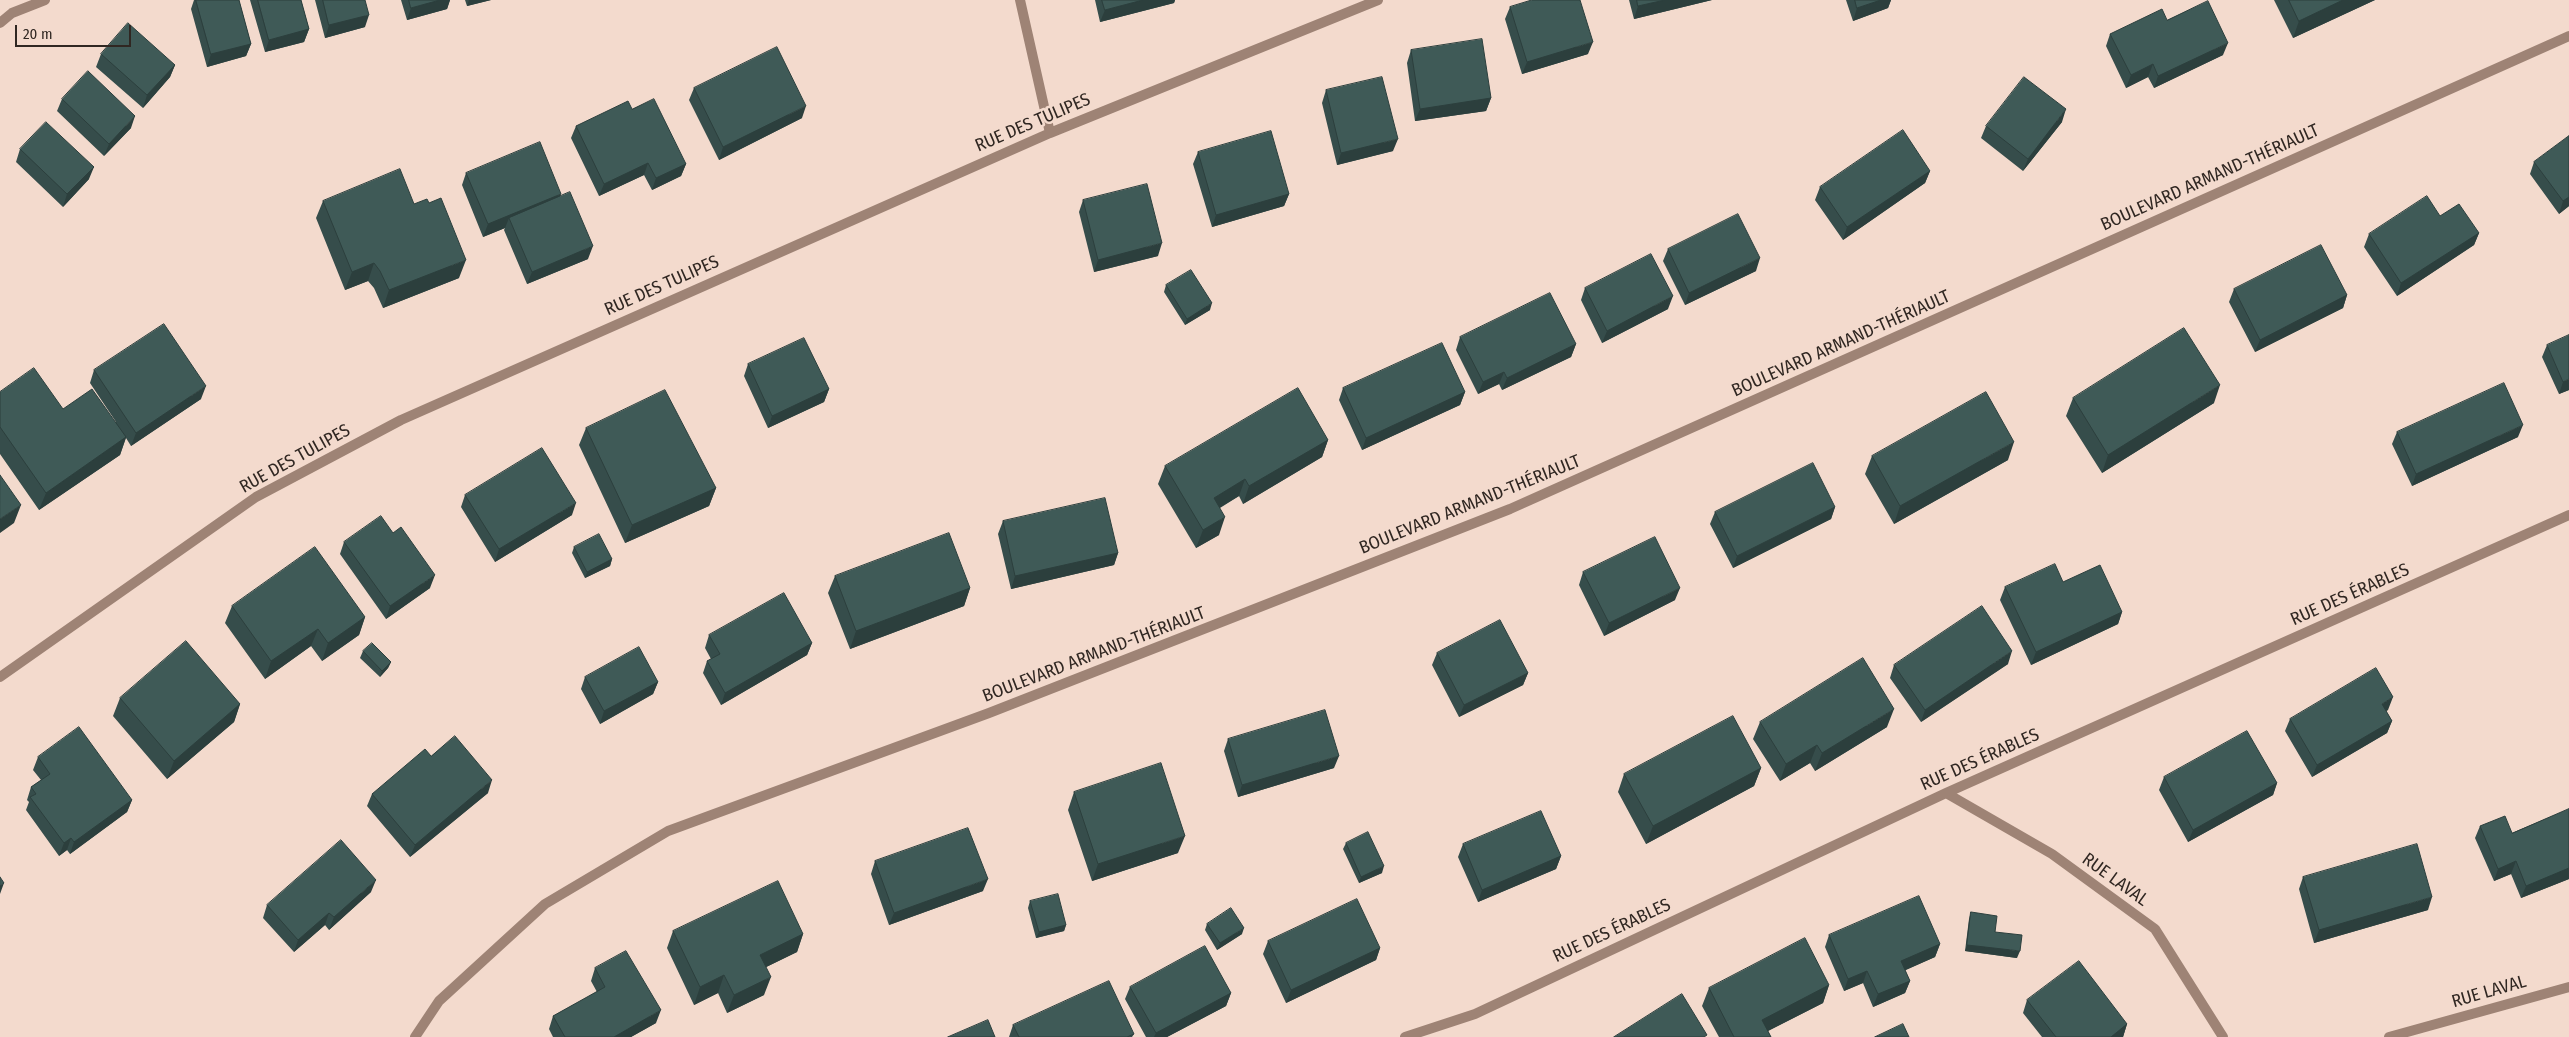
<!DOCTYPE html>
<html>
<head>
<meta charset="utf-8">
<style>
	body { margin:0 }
	#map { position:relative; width:2569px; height:1037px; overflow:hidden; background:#f3dacd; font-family:"Fira Sans Condensed",sans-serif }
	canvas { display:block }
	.scale { position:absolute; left:15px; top:25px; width:116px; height:22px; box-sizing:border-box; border:2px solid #302722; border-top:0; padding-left:6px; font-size:15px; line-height:18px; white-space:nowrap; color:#302722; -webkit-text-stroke:4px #f3dacd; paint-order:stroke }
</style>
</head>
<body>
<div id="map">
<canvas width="2569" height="1037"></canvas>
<div class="scale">20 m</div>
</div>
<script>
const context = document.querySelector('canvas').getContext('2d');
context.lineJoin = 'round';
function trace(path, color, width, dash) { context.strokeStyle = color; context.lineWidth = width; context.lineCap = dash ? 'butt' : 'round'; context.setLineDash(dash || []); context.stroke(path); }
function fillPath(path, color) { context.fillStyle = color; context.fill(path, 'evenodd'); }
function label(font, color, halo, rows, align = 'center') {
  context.font = font + ' "Fira Sans Condensed",sans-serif'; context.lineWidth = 5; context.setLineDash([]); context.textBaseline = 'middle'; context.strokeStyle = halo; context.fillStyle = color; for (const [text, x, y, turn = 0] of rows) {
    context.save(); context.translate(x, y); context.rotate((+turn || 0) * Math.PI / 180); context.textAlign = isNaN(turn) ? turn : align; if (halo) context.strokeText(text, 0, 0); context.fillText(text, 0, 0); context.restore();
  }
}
const minor = new Path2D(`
	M1020,0L1050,133
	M0,23L12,13L45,0
	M0,677L256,497L401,420L1050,133L1378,0
	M1946,793L2052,854L2155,929L2223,1037
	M1405,1037L1475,1014L1946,793L2569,515
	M2389,1037L2569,987`);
const tertiary = new Path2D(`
	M415,1037L439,1001L545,904L668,831L989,713L1510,509L2569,36`);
const wall = new Path2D(`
	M194,0H239L251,44L246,56L207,67L191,9Z
	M250,0H301L309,29L304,42L265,52Z
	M315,0H365V27L325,38Z
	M401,0H450L447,9L407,20Z
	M465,0H491L467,6Z
	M1095,0H1175L1174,3L1100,22Z
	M1629,0H1712L1634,19Z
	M1846,0H1891L1888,8L1853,21Z
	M2274,0H2375L2293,38Z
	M1510,7L1588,54L1522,74L1505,19Z
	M2167,20L2223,55L2154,88L2148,77L2126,88L2106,46L2110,34Z
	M1411,50L1491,98L1486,111L1415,121L1407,63Z
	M101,54L175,65L170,77L143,108L96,67Z
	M694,88L802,118L719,160L689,100Z
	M1326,90L1393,151L1337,165L1322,103Z
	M62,99L131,128L104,156L57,111Z
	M632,109L686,164L681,176L652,190L644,175L599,196L571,138L576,126Z
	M2062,122L2023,171L1981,138L1986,126Z
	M2569,136V206L2559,214L2530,174L2534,162Z
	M20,149L89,179L63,207L16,162Z
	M1198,152L1289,194L1284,206L1212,227L1193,164Z
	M1930,171L1925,183L1843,240L1815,200L1820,187Z
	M466,173L560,196L588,259L527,284L504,230L505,228L483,237L462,185Z
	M1083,200L1158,256L1094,272L1079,212Z
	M323,201L414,204L459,278L383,308L374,288L368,281L345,290L316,218Z
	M2440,216L2479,233L2474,245L2397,296L2364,247L2369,234Z
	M1668,249L1756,271L1685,305L1663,261Z
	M1166,285L1210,310L1185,325L1164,292Z
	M1585,288L1668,309L1602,343L1581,300Z
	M2234,289L2347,295L2343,308L2255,352L2229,302Z
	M1460,337L1576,344L1571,357L1502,390L1499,384L1478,394L1456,350Z
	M2547,345L2569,390L2559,394L2542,357Z
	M748,364L829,389L824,402L768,428L744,376Z
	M94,370L201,399L131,446L126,438L120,455L39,510L0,454V392L63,409L116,422L90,383Z
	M1343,388L1465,392L1460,405L1362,450L1339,400Z
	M2073,398L2214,403L2102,473L2066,416Z
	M586,428L716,488L709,506L625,543L579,445Z
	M2397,432L2518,437L2412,486L2392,444Z
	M1328,440L1322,457L1243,504L1239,496L1220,508L1219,535L1196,548L1158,484L1165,466Z
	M1872,456L2008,460L1894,524L1865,474Z
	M465,495L572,515L495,562L461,507Z
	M1835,507L1831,519L1733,568L1710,524L1715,512Z
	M1003,521L1118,553L1114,565L1011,589L998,534Z
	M344,542L430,588L386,619L340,554Z
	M574,547L612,559L610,566L585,578L572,553Z
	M1583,572L1675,600L1604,636L1579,585Z
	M835,576L970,588L964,606L850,649L828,593Z
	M2063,582L2122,612L2118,624L2031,665L2000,600L2005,587Z
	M232,606L365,617L359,635L322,661L311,646L265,679L225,623Z
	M709,635L812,643L807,655L721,705L703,673L707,661L711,659L705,648Z
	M363,651L391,662L388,668L380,677L360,658Z
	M1437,653L1528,673L1523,685L1459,717L1432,665Z
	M2008,664L1921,722L1890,678L1894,665Z
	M585,677L658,682L653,694L600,724L581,689Z
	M120,698L240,704L234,722L167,779L113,716Z
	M2388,710L2386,711L2392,721L2387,733L2312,777L2285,731L2290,719Z
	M1760,722L1887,727L1815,771L1810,763L1780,781L1753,739Z
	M1228,739L1334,768L1238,797L1224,751Z
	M431,756L488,793L410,857L367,806L372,794Z
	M38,757L132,800L127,812L70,854L67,850L59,856L26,810L29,802L27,800L31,787L41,780L33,770Z
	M1761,768L1754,786L1646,844L1618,792L1624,774Z
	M2164,777L2277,783L2273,795L2188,842L2159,790Z
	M1074,792L1178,853L1092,881L1068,810Z
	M2569,809V879L2521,898L2511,874L2494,881L2475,838L2480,826L2512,833Z
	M1346,843L1382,873L1359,883L1343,849Z
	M1463,844L1561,856L1556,869L1478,902L1458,857Z
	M875,861L983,891L889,925L871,874Z
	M2303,877L2428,910L2314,943L2299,889Z
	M371,892L329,930L325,925L294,952L263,918L267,905Z
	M1030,901L1066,925L1064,931L1036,938L1028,908Z
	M1971,912L1995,932L2017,958L1965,951L1969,919Z
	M1207,924L1242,934L1217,950L1205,930Z
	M673,931L803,934L797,952L766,967L764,995L727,1013L718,993L694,1005L667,948Z
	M1829,935L1940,944L1935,957L1905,970L1910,981L1905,993L1873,1007L1863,983L1844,991L1825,947Z
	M1268,941L1380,948L1376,960L1286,1003L1263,954Z
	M595,968L656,1023L631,1037H553L549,1029L553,1016L597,992L591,981Z
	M1829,985L1823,1003L1768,1031L1771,1037H1719L1702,1006L1709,988Z
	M1130,987L1231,993L1226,1006L1167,1037H1146L1125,999Z
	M2027,1000L2127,1024L2123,1037H2042L2023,1013Z
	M1013,1025L1134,1034L1132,1037H1009Z`);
const shadedWall = new Path2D(`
	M440,0H450L447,9L407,20L411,8Z
	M469,0H491L467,6Z
	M1143,0H1175L1174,3L1100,22L1105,10Z
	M1665,0H1712L1634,19L1638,6Z
	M1881,0H1891L1888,8L1853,21L1857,8Z
	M2343,0H2375L2293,38L2299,21Z
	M369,15L365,27L325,38L329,25Z
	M309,29L304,42L265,52L269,40Z
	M1593,42L1588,54L1522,74L1527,62Z
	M2228,43L2223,55L2154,88L2158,76Z
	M251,44L246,56L207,67L211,54Z
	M2153,64L2148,77L2126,88L2131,75Z
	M175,65L170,77L143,108L147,95Z
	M1491,98L1486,111L1415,121L1420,109Z
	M806,106L802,118L719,160L723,147Z
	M2066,109L2062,122L2023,171L2028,159Z
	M135,116L131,128L104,156L109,144Z
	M1398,139L1393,151L1337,165L1341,153Z
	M648,163L644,175L599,196L604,184Z
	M686,164L681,176L652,190L656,178Z
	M94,167L89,179L63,207L67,194Z
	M1930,171L1925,183L1843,240L1847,227Z
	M561,194L557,206L509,218L505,228L483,237L488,224Z
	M1289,194L1284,206L1212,227L1216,215Z
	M2569,197V206L2559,214L2563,201Z
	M2479,233L2474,245L2397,296L2401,283Z
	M1162,243L1158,256L1094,272L1098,260Z
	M593,246L588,259L527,284L532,272Z
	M1760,258L1756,271L1685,305L1689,293Z
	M466,260L459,278L383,308L389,290Z
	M374,263L368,281L345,290L352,272Z
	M2347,295L2343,308L2255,352L2260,340Z
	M1673,296L1668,309L1602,343L1607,331Z
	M1212,303L1210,310L1185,325L1187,319Z
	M1576,344L1571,357L1502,390L1507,378Z
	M1504,372L1499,384L1478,394L1483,382Z
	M2569,379V390L2559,394L2563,382Z
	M2220,385L2214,403L2102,473L2108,455Z
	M206,386L201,399L131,446L136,433Z
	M829,389L824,402L768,428L772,416Z
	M1465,392L1460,405L1362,450L1366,438Z
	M2523,425L2518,437L2412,486L2416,474Z
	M126,437L120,455L39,510L46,493Z
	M1328,440L1322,457L1243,504L1249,486Z
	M2014,442L2008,460L1894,524L1900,506Z
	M1245,479L1239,496L1207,515L1214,498Z
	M716,488L709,506L625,543L632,525Z
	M576,503L572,515L495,562L499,549Z
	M21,505L14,523L0,533V519Z
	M1835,507L1831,519L1733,568L1737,556Z
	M1225,517L1219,535L1196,548L1203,530Z
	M1118,553L1114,565L1011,589L1015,576Z
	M612,559L610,566L585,578L587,572Z
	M435,575L430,588L386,619L390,606Z
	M970,588L964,606L850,649L856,631Z
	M1680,588L1675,600L1604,636L1609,623Z
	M2122,612L2118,624L2031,665L2036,652Z
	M365,617L359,635L322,661L328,643Z
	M318,629L311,646L265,679L271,661Z
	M812,643L807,655L721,705L725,693Z
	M2012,651L2008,664L1921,722L1925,710Z
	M391,662L388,668L380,677L382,671Z
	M1528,673L1523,685L1459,717L1464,705Z
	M658,682L653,694L600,724L604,711Z
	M2393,697L2388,710L2377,716L2382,704Z
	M240,704L234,722L167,779L174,761Z
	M1894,709L1887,727L1815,771L1822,753Z
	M2392,721L2387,733L2312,777L2317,765Z
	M1817,745L1810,763L1780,781L1786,764Z
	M1339,756L1334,768L1238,797L1242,785Z
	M1761,768L1754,786L1646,844L1653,826Z
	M492,780L488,793L410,857L415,845Z
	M2277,783L2273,795L2188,842L2193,830Z
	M132,800L127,812L70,854L74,842Z
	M1185,836L1178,853L1092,881L1098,864Z
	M71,838L67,850L59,856L64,843Z
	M1561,856L1556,869L1478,902L1482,890Z
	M2516,861L2511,874L2494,881L2498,869Z
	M1384,866L1382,873L1359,883L1361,877Z
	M2569,868V879L2521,898L2526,886Z
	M988,879L983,891L889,925L894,913Z
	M376,880L371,892L329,930L334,917Z
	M4,883L0,894V886Z
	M2432,897L2428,910L2314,943L2319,930Z
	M329,913L325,925L294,952L298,940Z
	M1066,925L1064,931L1036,938L1039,932Z
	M1244,928L1242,934L1217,950L1220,943Z
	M803,934L797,952L754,973L760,955Z
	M1940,944L1935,957L1897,974L1901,961Z
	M1967,945L2020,951L2017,958L1965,951Z
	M1380,948L1376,960L1286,1003L1291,990Z
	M1867,971L1863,983L1844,991L1848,979Z
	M724,975L718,993L694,1005L700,987Z
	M771,977L764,995L727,1013L734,995Z
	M1910,981L1905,993L1873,1007L1878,994Z
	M1829,985L1823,1003L1756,1037L1762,1020Z
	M1231,993L1226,1006L1167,1037H1154L1156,1033Z
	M661,1010L656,1023L631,1037H614Z
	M2127,1024L2123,1037H2111Z`);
const building = new Path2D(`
	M196,0H239L251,44L211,54Z
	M258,0H301L309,29L269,40Z
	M323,0H365L369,15L329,25Z
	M409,0H440L411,8Z
	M1102,0H1143L1105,10Z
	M1532,0H1580L1593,42L1527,62L1510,7Z
	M1637,0H1665L1638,6Z
	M1855,0H1881L1857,8Z
	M2289,0H2343L2299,21Z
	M2208,1L2228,43L2158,76L2153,64L2131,75L2110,34L2162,9L2167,20Z
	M128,23L175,65L147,95L101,54Z
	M1482,39L1491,98L1420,109L1411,50Z
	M777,47L806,106L723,147L694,88Z
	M88,71L135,116L109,144L62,99Z
	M1382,77L1398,139L1341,153L1326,90Z
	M2024,77L2066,109L2028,159L1986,126Z
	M654,99L686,164L656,178L648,163L604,184L576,126L628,101L632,109Z
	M46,122L94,167L67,194L20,149Z
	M1903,130L1930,171L1847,227L1820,187Z
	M1271,131L1289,194L1216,215L1198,152Z
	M2569,136V197L2563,201L2534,162Z
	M540,142L561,194L488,224L466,173Z
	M400,169L414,204L427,199L429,203L441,198L466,260L389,290L380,271L374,263L352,272L323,201Z
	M1147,184L1162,243L1098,260L1083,200Z
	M570,192L593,246L532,272L509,218Z
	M2427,196L2440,216L2459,204L2479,233L2401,283L2369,234Z
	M1738,214L1760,258L1689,293L1668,249Z
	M2321,245L2347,295L2260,340L2234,289Z
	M1651,254L1673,296L1607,331L1585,288Z
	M1191,270L1212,303L1187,319L1166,285Z
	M1550,293L1576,344L1507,378L1504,372L1483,382L1460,337Z
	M164,324L206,386L136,433L94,370Z
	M2184,328L2220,385L2108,455L2073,398Z
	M2569,335V379L2563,382L2547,345Z
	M804,338L829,389L772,416L748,364Z
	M1442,343L1465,392L1366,438L1343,388Z
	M34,368L63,409L92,389L126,437L46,493L0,427V392Z
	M2504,383L2523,425L2416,474L2397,432Z
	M1298,388L1328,440L1249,486L1245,479L1214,498L1225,517L1203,530L1165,466Z
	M665,390L716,488L632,525L586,428Z
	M1986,392L2014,442L1900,506L1872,456Z
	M542,448L576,503L499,549L465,495Z
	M1813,463L1835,507L1737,556L1715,512Z
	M0,475L21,505L0,519Z
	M1105,498L1118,553L1015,576L1003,521Z
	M381,516L393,533L401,527L435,575L390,606L344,542Z
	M949,533L970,588L856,631L835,576Z
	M599,534L612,559L587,572L574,547Z
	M1655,537L1680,588L1609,623L1583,572Z
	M315,547L365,617L328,643L318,629L271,661L232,606Z
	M2055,564L2063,582L2100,565L2122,612L2036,652L2005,587Z
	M784,593L812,643L725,693L707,661L720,654L709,635Z
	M1982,606L2012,651L1925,710L1894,665Z
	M1500,620L1528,673L1464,705L1437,653Z
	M186,641L240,704L174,761L120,698Z
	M372,643L391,662L382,671L363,651Z
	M639,647L658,682L604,711L585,677Z
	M1863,658L1894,709L1822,753L1817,745L1786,764L1760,722Z
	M2376,668L2393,697L2382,704L2392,721L2317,765L2290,719Z
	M1325,710L1339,756L1242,785L1228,739Z
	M1733,716L1761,768L1653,826L1624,774Z
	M79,727L132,800L74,842L71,838L64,843L30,797L36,794L31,787L50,774L38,757Z
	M2247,731L2277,783L2193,830L2164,777Z
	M455,736L492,780L415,845L372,794L425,749L431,756Z
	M1161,763L1185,836L1098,864L1074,792Z
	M2569,809V868L2526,886L2516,861L2498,869L2480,826L2505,816L2512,833Z
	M1541,811L1561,856L1482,890L1463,844Z
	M968,828L988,879L894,913L875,861Z
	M1368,832L1384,866L1361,877L1346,843Z
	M341,840L376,880L334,917L329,913L298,940L267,905Z
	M2417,844L2432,897L2319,930L2303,877Z
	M0,877L4,883L0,886Z
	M778,881L803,934L760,955L771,977L734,995L724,975L700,987L673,931Z
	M1058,894L1066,925L1039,932L1030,901Z
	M1919,896L1940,944L1901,961L1910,981L1878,994L1867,971L1848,979L1829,935Z
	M1357,899L1380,948L1291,990L1268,941Z
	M1231,908L1244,928L1220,943L1207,924Z
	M1971,912L1997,916L1995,932L2022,935L2020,951L1967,945Z
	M1805,938L1829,985L1762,1020L1771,1037H1734L1709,988Z
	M1205,946L1231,993L1156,1033L1130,987Z
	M626,951L661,1010L614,1037H565L553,1016L605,987L595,968Z
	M2079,961L2127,1024L2111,1037H2056L2027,1000Z
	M1109,981L1134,1034L1127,1037H1019L1013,1025Z
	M1682,994L1707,1035L1704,1037H1614Z
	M988,1020L995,1037H948Z
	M1903,1024L1909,1037H1875Z`);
const streetNames = [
	["RUE DES TULIPES",1033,123,-23],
	["BOULEVARD ARMAND-THÉRIAULT",2210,178,-24],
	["RUE DES TULIPES",662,286,-24],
	["BOULEVARD ARMAND-THÉRIAULT",1841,344,-24],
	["RUE DES TULIPES",295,459,-29],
	["BOULEVARD ARMAND-THÉRIAULT",1470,505,-22],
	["RUE DES ÉRABLES",2350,595,-24],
	["BOULEVARD ARMAND-THÉRIAULT",1094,655,-21],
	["RUE DES ÉRABLES",1980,760,-24],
	["RUE LAVAL",2115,880,36],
	["RUE DES ÉRABLES",1612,931,-25],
	["RUE LAVAL",2489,992,-16]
];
trace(minor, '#9e8375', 10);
trace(tertiary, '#9e8375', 10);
fillPath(wall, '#364d4b');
fillPath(shadedWall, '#2c3f3d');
fillPath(building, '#3f5a57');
trace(building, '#2c3f3d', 1);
label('18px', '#302722', '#f3dacd', streetNames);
</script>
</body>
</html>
